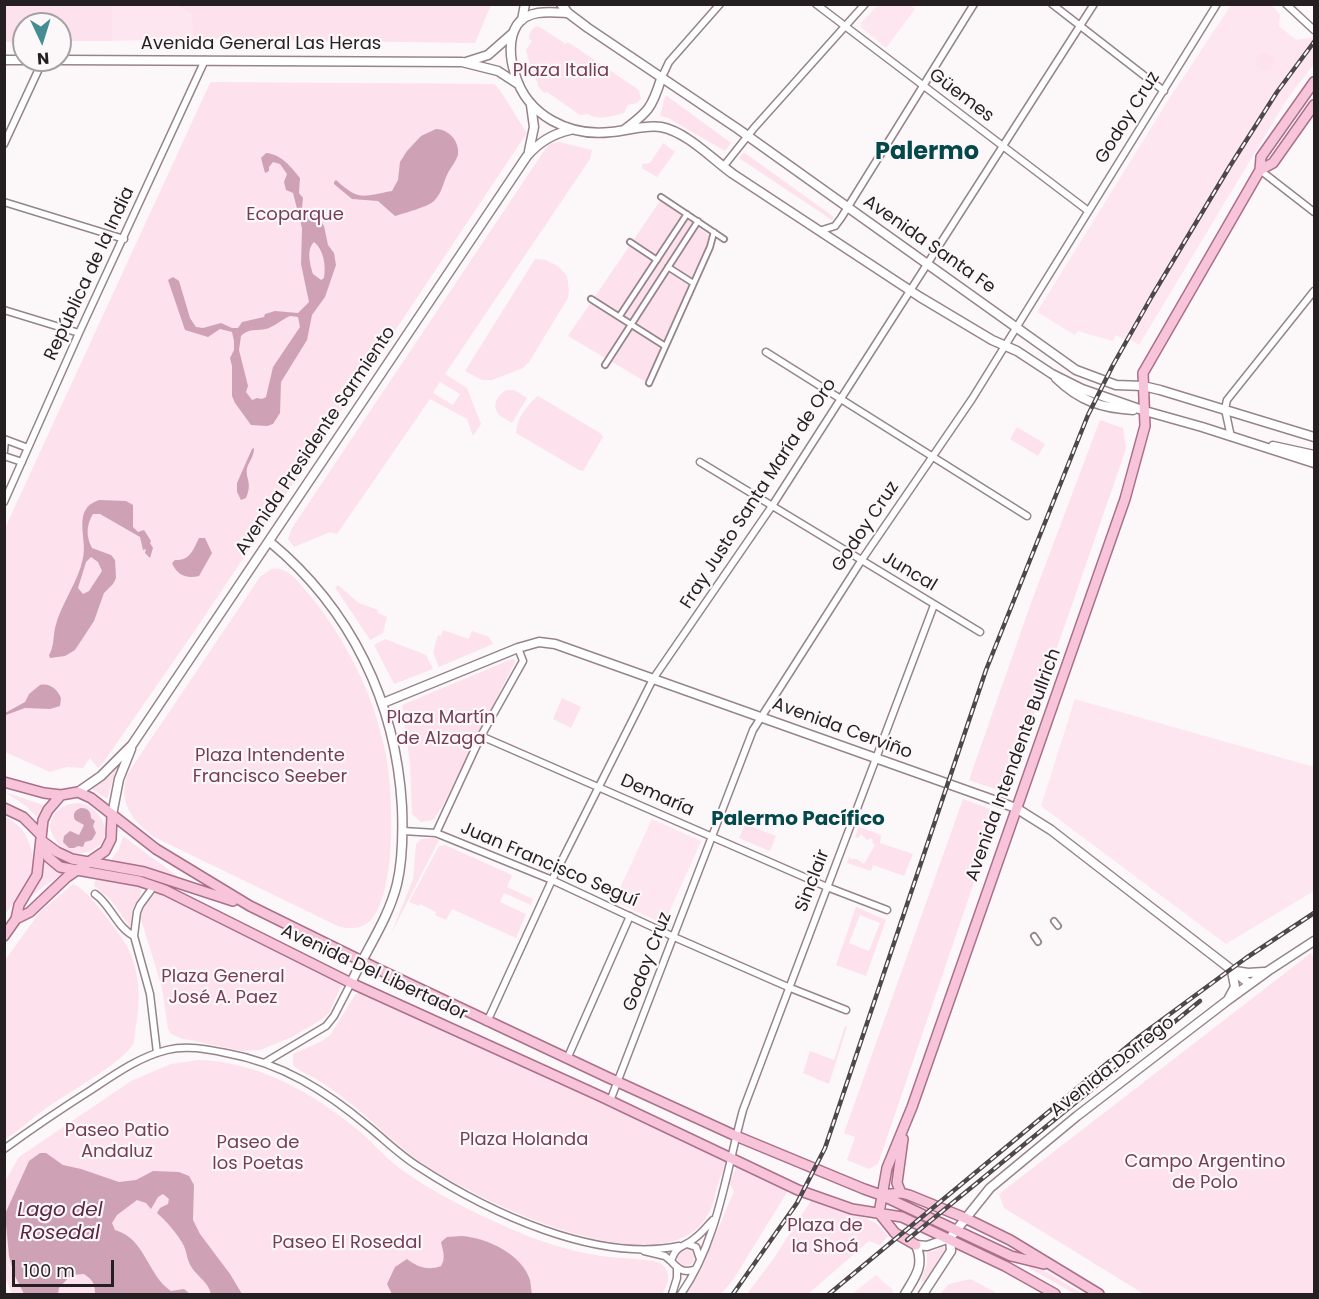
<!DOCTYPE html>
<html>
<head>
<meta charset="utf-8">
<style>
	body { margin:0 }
	#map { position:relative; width:1319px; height:1299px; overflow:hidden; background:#fcf8fa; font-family:Poppins,sans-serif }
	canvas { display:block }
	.frame { position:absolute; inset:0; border:6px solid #261f22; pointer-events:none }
	.north { position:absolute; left:12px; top:12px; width:60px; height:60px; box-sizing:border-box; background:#fcf8fa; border:2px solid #a6a1a4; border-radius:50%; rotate:176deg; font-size:16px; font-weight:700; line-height:24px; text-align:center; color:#261f22 }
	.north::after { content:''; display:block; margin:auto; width:21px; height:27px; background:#458d93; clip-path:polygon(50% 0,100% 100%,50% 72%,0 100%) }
	.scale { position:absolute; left:12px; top:1260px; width:102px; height:27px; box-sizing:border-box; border:3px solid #261f22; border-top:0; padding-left:8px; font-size:18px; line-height:21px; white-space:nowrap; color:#261f22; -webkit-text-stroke:4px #fcf8fa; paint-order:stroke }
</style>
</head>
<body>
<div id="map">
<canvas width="1319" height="1299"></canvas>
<div class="frame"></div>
<div class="north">N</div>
<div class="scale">100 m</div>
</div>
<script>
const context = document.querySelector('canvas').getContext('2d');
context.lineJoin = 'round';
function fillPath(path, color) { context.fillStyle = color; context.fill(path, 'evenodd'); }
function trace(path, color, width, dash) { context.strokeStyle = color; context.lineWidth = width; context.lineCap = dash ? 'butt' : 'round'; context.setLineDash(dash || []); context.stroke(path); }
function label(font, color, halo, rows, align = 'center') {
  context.font = font + ' Poppins,sans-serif'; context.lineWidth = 4.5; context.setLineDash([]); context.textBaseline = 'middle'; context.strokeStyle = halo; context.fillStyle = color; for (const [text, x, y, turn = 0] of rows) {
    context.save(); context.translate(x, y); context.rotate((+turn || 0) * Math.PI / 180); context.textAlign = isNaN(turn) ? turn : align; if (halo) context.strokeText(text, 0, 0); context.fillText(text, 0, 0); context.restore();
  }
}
const built = new Path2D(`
	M112,5H173L190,13L194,39L112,41Z
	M878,5H910L915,9L886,48L861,27V23Z
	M1231,5H1272L1280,15L1279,26L1296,40L1314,37V64L1286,101L1139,345L1126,337L1124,339L1116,335L1113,341L1078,331L1075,335L1037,312L1169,99Z
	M1075,699L1314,767V891L1226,944L1041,806Z
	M652,819L701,841L664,924L614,901Z
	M876,1275L892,1289L893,1292L891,1294H852Z`);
const green = new Path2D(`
	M4,5H112V41H60V24H24V42H5Z
	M173,5H491L475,43L194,39L190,13Z
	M538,26L566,44L568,42L639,90L641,99L637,103L628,105L624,113C613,116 598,121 588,114L580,115L547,92L544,93L537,85L538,83L532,73L526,50L532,41L529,39C529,32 532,28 538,26Z
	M1256 62a9 9 0 1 1 18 0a9 9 0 1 1-18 0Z
	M212,82L494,84C503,91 518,121 527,133L198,626L103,763L98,768L90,758L83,768L67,767L50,772L5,752V528L210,83Z
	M667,96L731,143L725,151L668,118L660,116L665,97Z
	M559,142L592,150L590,159L445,374L467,388L481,424L473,436L467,419L430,399L337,534L330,532L294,547L288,539L292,528L546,148L550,144ZM440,382L460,394L453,405L433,393Z
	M663,143L675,152L657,177L642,168V164L650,163Z
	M743,153H745L834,217L832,220L739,158Z
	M660,201L711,236L646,382L568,336Z
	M535,259L546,260L558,266L567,276L569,291L568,298L529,362L523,368L492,380H482L465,371Z
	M507,390H514L527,398L512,423C508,420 502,418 499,415C491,405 498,394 507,390Z
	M538,396L600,433L603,437L583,471L579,470L516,433C517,418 526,406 538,396Z
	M1100,420L1123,428L1126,449L1008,789L1005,791H1000L969,780L1031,603Z
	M1017,427L1045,444L1038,456L1010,439Z
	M271,569C288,566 297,581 307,592C334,623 360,669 373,707C379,726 386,749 388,769C393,806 396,893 370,921C362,929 350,929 340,927L154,837C132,820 117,802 128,773L260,577Z
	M338,585L359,603L378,610V613L387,617L383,633L370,640L335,587Z
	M443,630L469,639L472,631L489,637L493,644L439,667L433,652L438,635L441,636Z
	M385,639L426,655L433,669L394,684L374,645Z
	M512,659L515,660V662L442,807L433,820L421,822L412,814L410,764L402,705Z
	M562,698L581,707L571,728L553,719Z
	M121,763L113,780L107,799L92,789L112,774Z
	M5,792L43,805L37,817L26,806Z
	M963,799L998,812L878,1164L869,1169L847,1160L855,1137L844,1133Z
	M78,803C86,804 92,807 98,814C126,848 64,875 50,828C51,812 62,804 78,803Z
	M5,817C18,824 24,829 29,843C41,875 22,889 5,915Z
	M745,824L776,836L770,851L739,838Z
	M859,827L881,835L880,843L913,854L904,876L873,865L871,871L847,863L850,855V859H857L864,864L875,845L873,844L872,838L867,840L861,834L858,838L855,837Z
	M123,836L185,882L158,870L111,860L119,849Z
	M433,838L439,840L391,934L413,879L416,844L421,839Z
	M445,845L512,875L507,887L533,899L531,905L504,893L500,902L526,914L516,938L452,909L446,920L435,915L436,912L420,904L419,906L409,902L439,846Z
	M45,863L65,873L44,886L31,897L42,878Z
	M99,878L139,884L142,887L140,896L132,910L131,926L130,927L111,900L94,886L95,881Z
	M73,884C86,887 110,922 119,934C139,960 142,994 136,1026C135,1031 135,1039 133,1044C124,1062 64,1095 45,1109C31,1119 19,1131 5,1139V960L40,912Z
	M157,891L163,892L337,980L341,986L329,1013L321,1020L292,1037L260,1050L242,1051L180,1038L171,1034L168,1029L162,988L140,916L144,907Z
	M856,907L886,920L866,976L836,965ZM860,915L880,923L869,951L849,943Z
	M1311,953L1314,959V1294H1144L1004,1208L999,1194Z
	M360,992H366L726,1158C728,1168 720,1175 718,1184C714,1196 714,1206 706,1218C660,1288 487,1204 434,1171C400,1151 374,1120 342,1097C334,1091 325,1084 316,1079C308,1074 300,1072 293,1065V1054L322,1041L331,1034L355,995Z
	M845,1026L847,1027L829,1084L803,1073L810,1051L834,1060Z
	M198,1060C257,1061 313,1093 358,1130C372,1142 384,1156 398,1167C433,1193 482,1217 523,1234C547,1244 575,1252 601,1256C613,1258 654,1259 660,1263C672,1271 669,1284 662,1294H12L5,1276L4,1183L19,1157L131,1081L171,1064Z
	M741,1167L789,1189L733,1280L721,1294H685L702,1267L734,1191L729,1183L736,1168Z
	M812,1199L851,1212L876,1223L888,1236L880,1245L869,1241L808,1294H747L774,1258Z
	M942,1247L947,1248V1250L924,1282L921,1280L927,1264V1252L934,1251Z
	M677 1257a9 9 0 1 1 18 0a9 9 0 1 1-18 0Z
	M1030,1266L1041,1269L1083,1294H1075L1029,1268Z
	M971,1279L998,1294H940L949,1284Z`);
const water = new Path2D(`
	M436,129C448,129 460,141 458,155C456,161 452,166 449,171C443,181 443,192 434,201C428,207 404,213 395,216L378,201L352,199L334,184V182L336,180C360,202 363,196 392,191L398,180L400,162L407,151L421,136Z
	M266,153C281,154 291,167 300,178L299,193L303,198L302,208L316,215L324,226L328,245L334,253L336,265L325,297L312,315L307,340L281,382L280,413L273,424L267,426L251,425L235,403L232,396V366L230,358L234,350V341L232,332L220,329L208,337L185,330L168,280L173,277L179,281L190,318L196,327L203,328L221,323L232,328H238L242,322L264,317L265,314L275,311L298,313L309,302L301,264L302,228L293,193L286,190L284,182L287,174L280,164L273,162L269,167V171L265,173L261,158ZM314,242C324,250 326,266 324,278L321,280L313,274C310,264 306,250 314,242ZM290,316L298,317L300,327L273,367L266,397L262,399L257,398L252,400L246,392L248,386L239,350L241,336C250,327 258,332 269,328C276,325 281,320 290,316Z
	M254,448C254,457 249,461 247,468C245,479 253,482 246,498L241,500L237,492V483L252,449Z
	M99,500L126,501L133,505V527L138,532L144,530L151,541L150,543L153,548L150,558L145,553L146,549L143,550L140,537L100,514H93C86,525 86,537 92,548L111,555L115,560L116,578L113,584L104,593L94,621L75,650L65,656L50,658L49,655C54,647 53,638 55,628C61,603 78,583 83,558C88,539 71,509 99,500ZM91,557L98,562L102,571L89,591L83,594L78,588L86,562Z
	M199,538H205L212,553L199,576C186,579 177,575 172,563L175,560C190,561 193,550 199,538Z
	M40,685C50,683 57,689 61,698L60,706L50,709L25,708L6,715L5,713L25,702L29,694Z
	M81,808C88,808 91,812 91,818L95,821L93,826L96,833L92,840L85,842L83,847L78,846L74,848H69L63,842L64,836L70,831L79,835L84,825L75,820C72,814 75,810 81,808Z
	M40,1153H46L63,1165L81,1169L119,1182L136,1180L153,1171L179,1172L189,1176L194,1185L193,1220L200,1234L230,1274L242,1294H211C208,1282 199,1278 192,1268C187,1261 187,1253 184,1246C178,1234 166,1221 157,1213L160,1208L168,1204L169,1199L163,1194L158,1197L151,1209L146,1203L137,1200L117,1215L112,1223L115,1230C146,1239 147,1275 171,1291L184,1289L190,1294H95C95,1284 93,1280 84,1274L71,1275L59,1288L58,1294H24L14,1274L9,1256L5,1214L29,1161Z
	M462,1236C487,1238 522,1254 530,1280C531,1285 531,1290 532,1294H392L387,1284L395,1267L407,1259C417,1267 428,1271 441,1266C446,1258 443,1251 441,1242L447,1237Z`);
const pedestrian = new Path2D(`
	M661,197L724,239
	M630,242L657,260
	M668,267L693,283
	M591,299L665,346
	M619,317L687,214
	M605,365L698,221
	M649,383L710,247L714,232
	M1054,921L1058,926
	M1034,936L1038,942`);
const minor = new Path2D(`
	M816,4L1087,210
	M1052,4L1164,91
	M1286,4L1314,30
	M661,79L669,62L720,4
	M4,144L43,60
	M723,167L754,128L865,4
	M1260,170L1314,212
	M4,202L124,239
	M819,231L835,226L841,218L974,4
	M4,310L79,333
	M766,352L1027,516
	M1231,437L1225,409L1227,400L1314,291
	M4,439L28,448
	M4,451L5,440
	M4,456L22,462
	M700,462L980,632
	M4,502L79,333L205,60
	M481,736L827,887L887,910
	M403,831L436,833L552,880L674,937L788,987L846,1010
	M436,833L481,736L523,661L518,648
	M95,894C111,905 117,928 134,936L150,994L157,1053
	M134,936L137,912L140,905L154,886
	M487,1022L552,880L653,679L772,506L1094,4
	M567,1059L630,916
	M264,1063L326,1026L334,1016L351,983
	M610,1101L753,730L861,561L972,399L1217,4
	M4,1149C33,1128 61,1109 91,1090C115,1074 139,1057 167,1050C186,1045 207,1049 226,1053C282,1063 326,1091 369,1127C386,1141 401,1156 419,1167C488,1212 596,1263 679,1246
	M687,1244L696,1247L700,1259
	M644,1251L665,1256L671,1261
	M693,1270C683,1273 678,1269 671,1261C677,1243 683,1249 695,1238C702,1233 707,1226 713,1220
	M672,1294L677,1278V1268
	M681,1294C718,1241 726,1172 743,1110L934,605`);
const secondary = new Path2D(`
	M561,4L568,13L588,28L738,129L1076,370L1116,385L1143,386L1160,390L1314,437
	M568,13C551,12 528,9 517,25C508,39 510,59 515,74C527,116 570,137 611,132C627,131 646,124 661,127C687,132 712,159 733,174L920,297L992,340L1017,351L1052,374L1082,389L1145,411L1202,427L1314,463
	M522,20L525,4
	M4,60H49
	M60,60L462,62L498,71L518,84
	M466,62L488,55L513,33
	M624,130C648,112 652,108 661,79
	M529,151L534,127L531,105
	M1056,378C1080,401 1101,408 1133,410
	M1273,446L1314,455
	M270,542C351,609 396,702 402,807C403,833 403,859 397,884C388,920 366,950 351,983
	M383,703L518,648L539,642L555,644L1016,808L1051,830L1250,984
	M78,792L101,776L132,745L527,156C539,142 552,134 570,130
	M112,815L119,779L131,749
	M1235,971L1248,973L1264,972
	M1229,998L1235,987L1232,971
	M905,1294C915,1277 925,1266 916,1245L927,1246L950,1238L990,1188L1077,1116L1228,1000L1268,971L1314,941
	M923,1294L951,1251L950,1238`);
const primary = new Path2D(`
	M1260,170L1273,163L1314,105
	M4,782L44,793L61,795L78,792L91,798L156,849L250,906L380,970L607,1077L736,1136L864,1189L881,1195L901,1193L909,1195L965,1218L1010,1240L1099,1294
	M4,808L23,817L40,834
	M42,841L48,857L60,867L139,881L165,890L351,983L600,1096L798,1190L852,1209L902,1217L1005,1266L1055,1294
	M42,841L57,852L72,859L144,872L233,901
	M16,919L30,912L67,877L105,851L111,839L112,815
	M4,936L16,919L19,905L37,875L43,820L48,810L61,795
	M901,1193L897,1183L903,1139
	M881,1195L1011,1256L1044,1264
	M916,1245L895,1233L879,1213L887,1168L912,1107L1125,499L1145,426L1143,373L1260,170L1261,157L1314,82`);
const rail = new Path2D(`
	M907,1240L1200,1001
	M733,1294L797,1203L825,1148L986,670L1088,415L1113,365L1152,296L1230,166L1277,92L1314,42
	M829,1294L1140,1036L1246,958L1314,913`);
const streetNames = [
	["Avenida General Las Heras",261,44],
	["Güemes",961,96,37],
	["Godoy Cruz",1128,118,-58],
	["Avenida Santa Fe",929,245,35],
	["República de la India",90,274,-65],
	["Avenida Presidente Sarmiento",316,441,-56],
	["Fray Justo Santa María de Oro",759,494,-57],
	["Godoy Cruz",866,527,-56],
	["Juncal",909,572,31],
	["Avenida Cerviño",842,729,20],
	["Avenida Intendente Bullrich",1014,765,-70],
	["Demaría",657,796,24],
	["Juan Francisco Seguí",549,865,23],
	["Sinclair",813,881,-69],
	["Godoy Cruz",648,962,-69],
	["Avenida Del Libertador",374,973,25],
	["Avenida Dorrego",1113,1067,-38]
];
const parkNames = [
	["Plaza Italia",561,71],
	["Ecoparque",295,215],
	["Plaza Martín",441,718],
	["de Alzaga",441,739],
	["Plaza Intendente",270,756],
	["Francisco Seeber",270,777],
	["Plaza General",223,977],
	["José A. Paez",223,998],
	["Paseo Patio",117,1131],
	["Andaluz",117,1152],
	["Plaza Holanda",524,1140],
	["Paseo de",258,1143],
	["los Poetas",258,1164],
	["Campo Argentino",1205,1162],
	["de Polo",1205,1183],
	["Plaza de",825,1226],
	["la Shoá",825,1247],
	["Paseo El Rosedal",347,1243]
];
const neighbourhoodNames = [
	["Palermo Pacífico",798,820]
];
const waterNames = [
	["Lago del",60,1211],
	["Rosedal",60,1234]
];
const districtNames = [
	["Palermo",927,153]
];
fillPath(built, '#fde6ef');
fillPath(green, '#fde1ec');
fillPath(water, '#cea2b4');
trace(pedestrian, '#97848b', 8);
trace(minor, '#97848b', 9);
trace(secondary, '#97848b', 11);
trace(primary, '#aa7089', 12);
trace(pedestrian, '#fff', 4.5);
trace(minor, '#fff', 6);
trace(secondary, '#fff', 8);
trace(primary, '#f7c4d9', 9);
trace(rail, '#4e484b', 4.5);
trace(rail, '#fcf8fa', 2, [7]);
label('18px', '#261f22', '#fcf8fa', streetNames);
label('18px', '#773d57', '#fcf8fa', parkNames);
label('bold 20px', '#04474c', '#fcf8fa', neighbourhoodNames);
label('italic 20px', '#5d2640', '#fcf8fa', waterNames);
label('bold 24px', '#04474c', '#fcf8fa', districtNames);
</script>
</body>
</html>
